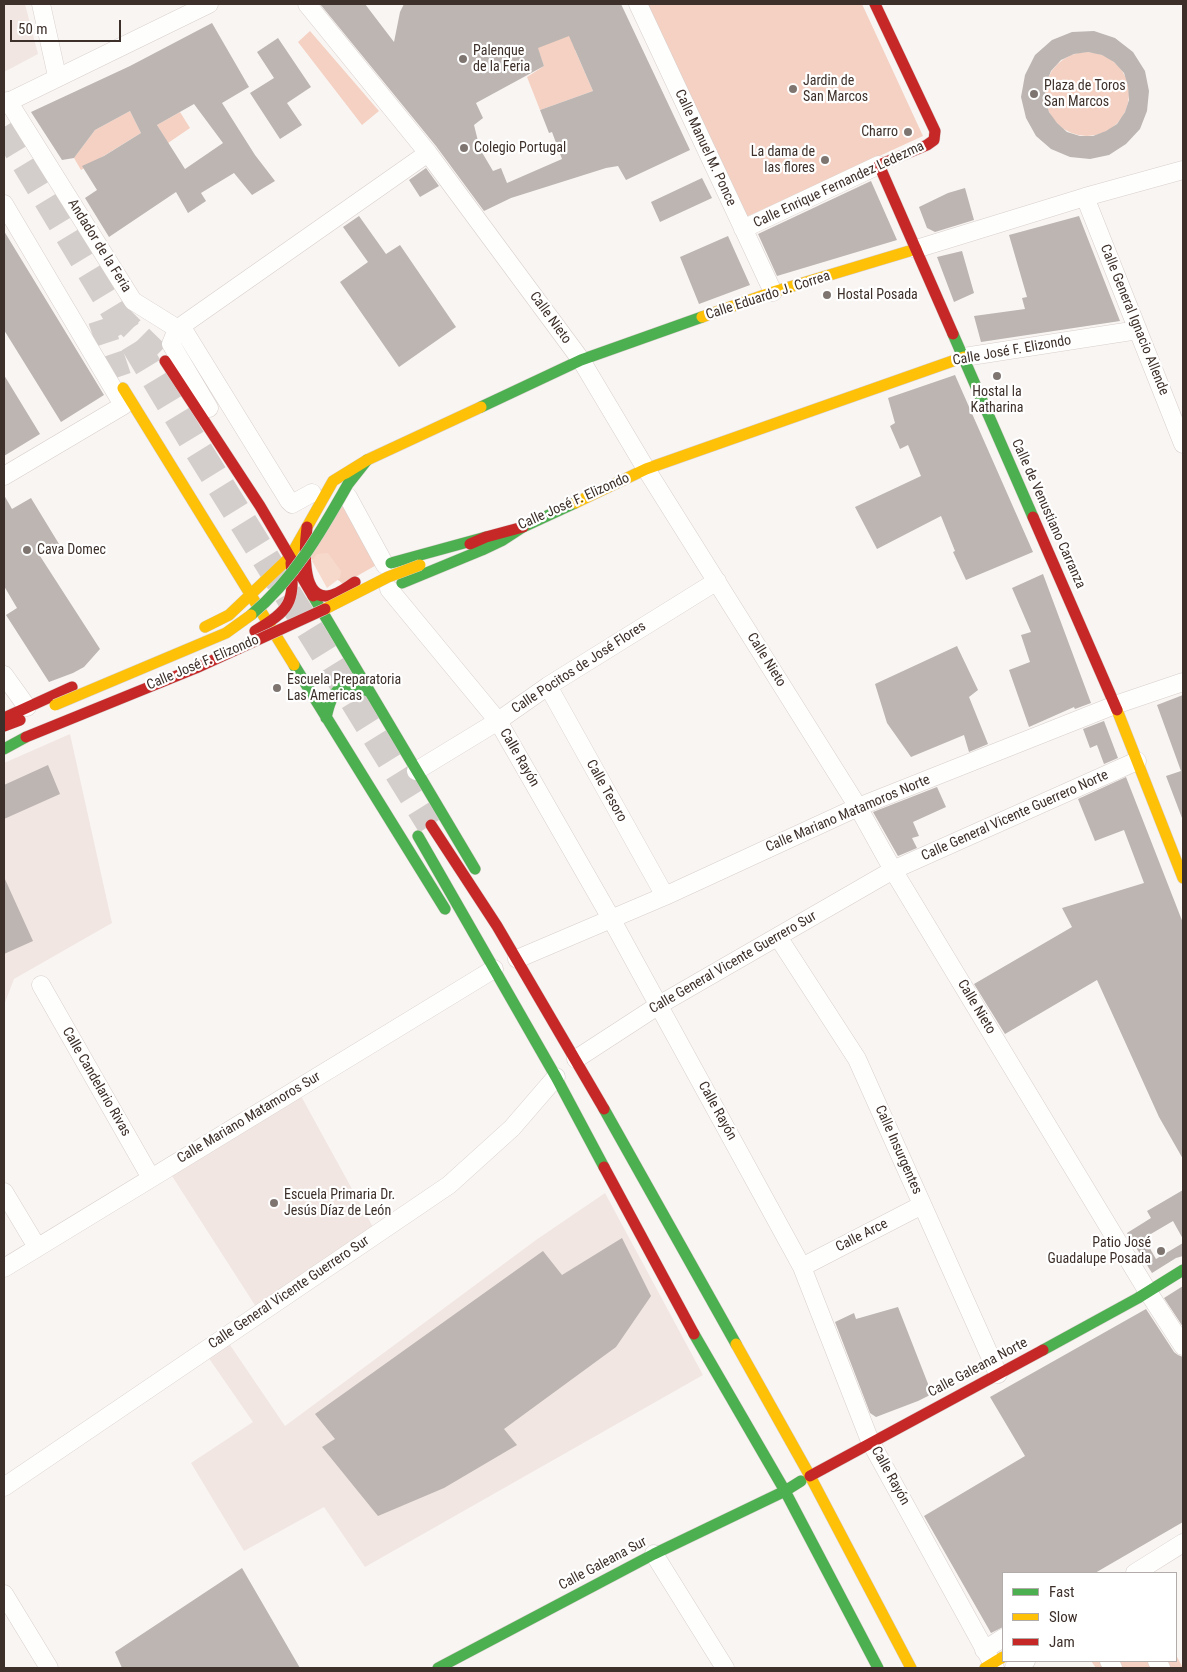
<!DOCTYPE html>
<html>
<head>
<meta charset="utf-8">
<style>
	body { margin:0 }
	#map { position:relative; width:1187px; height:1672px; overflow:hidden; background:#f9f5f3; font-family:"Roboto Condensed",sans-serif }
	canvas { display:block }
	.frame { position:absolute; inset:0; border:5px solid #3d302a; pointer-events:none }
	.legend { position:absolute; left:1002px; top:1572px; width:175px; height:90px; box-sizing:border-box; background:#fff; border:1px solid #b1acaa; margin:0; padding:6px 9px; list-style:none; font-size:15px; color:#3d302a }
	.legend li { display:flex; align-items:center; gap:10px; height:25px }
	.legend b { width:25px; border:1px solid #b1acaa }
	.scale { position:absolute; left:10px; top:20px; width:111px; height:22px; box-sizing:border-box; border:2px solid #3d302a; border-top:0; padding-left:6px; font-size:15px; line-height:18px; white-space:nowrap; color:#3d302a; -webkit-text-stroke:4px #fff; paint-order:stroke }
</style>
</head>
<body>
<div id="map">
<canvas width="1187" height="1672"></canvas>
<div class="frame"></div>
<ul class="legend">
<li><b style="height:6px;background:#4caf50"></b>Fast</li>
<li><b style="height:6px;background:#ffc107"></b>Slow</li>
<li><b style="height:6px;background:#c62828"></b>Jam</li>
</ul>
<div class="scale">50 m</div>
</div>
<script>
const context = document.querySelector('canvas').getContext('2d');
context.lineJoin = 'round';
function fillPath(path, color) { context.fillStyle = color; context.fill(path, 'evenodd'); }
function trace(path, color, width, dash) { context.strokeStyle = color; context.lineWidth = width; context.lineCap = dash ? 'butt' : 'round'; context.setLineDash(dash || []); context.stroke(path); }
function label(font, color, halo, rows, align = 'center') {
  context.font = font + ' "Roboto Condensed",sans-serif'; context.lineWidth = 4.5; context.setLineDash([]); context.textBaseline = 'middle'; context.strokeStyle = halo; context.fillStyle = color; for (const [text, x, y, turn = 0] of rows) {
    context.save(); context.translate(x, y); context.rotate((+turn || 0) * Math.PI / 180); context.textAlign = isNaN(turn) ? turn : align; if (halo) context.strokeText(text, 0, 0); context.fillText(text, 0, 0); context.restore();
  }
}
const built = new Path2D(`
	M4,4H25L38,54L4,72Z
	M70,734L112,923L14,979L4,1005V763Z
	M301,1096L374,1229L258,1310L172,1176Z
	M605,1193L703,1375L365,1567L324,1507L244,1551L191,1463L253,1422L208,1357L228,1342L285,1426L536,1240Z`);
const green = new Path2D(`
	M645,4H862L923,136L744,218Z
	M529,24L578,32L575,50L593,91L540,110L527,77L544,66Z
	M310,31L379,111L362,125L298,42Z
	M1045 94a42 42 0 1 1 84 0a42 42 0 1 1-84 0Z
	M130,111L141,133L81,170L74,158L95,130Z
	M180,112L190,128L168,143L157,125Z
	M350,489L387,559L343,584L309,557Z
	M1176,1655L1183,1668H1096L1091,1661H1176Z`);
const water = new Path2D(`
	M328,553L341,571L340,578L327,588L312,561L317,554Z`);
const building = new Path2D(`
	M320,4H365L394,42L400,12L404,4H621L690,150L626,180L618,166L606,168L511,198L484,211L436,146ZM569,36L593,91L540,110L549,133L552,132L562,159L507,183L501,168L493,171L480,149L474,125L483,118L476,103L544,66L538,48Z
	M212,23L249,87L222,103L255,155L275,181L252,195L234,173L201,193L206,201L188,213L176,192L109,237L85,198L97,190L82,166L104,156L141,133L130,111L95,130L74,158L62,160L31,112L130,66ZM194,104L223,143L185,169L157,125Z
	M1094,31L1115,38L1133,52L1145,71L1149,91L1147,111L1140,129L1126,144L1109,155L1090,159L1070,157L1051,149L1036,136L1026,118L1021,97L1025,75L1035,55L1052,40L1072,32ZM1088,52L1102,55L1114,62L1124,73L1128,86L1129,100L1125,112L1117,124L1106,131L1093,136H1080L1067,132L1057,123L1049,112L1045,99L1046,84L1051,71L1061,60L1074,54Z
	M278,38L311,87L287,103L302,125L280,139L250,93L274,78L257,52Z
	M426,168L439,186L420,197L409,180Z
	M702,178L712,198L660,222L651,202Z
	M871,181L897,240L777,276L758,234Z
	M965,188L974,220L935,232L927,228L919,207L948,193Z
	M359,216L386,254L400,245L456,327L399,367L340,282L368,262L343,227Z
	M1079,216L1120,321L981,342L974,316L1025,309L1022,298L1027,297L1009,235Z
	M4,231L104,395L61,422L4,330Z
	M728,236L750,285L699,304L680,257Z
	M962,251L974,293L954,302L937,257Z
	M4,375L40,434L4,456Z
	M955,375L1033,552L966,580L953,552L955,551L941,516L877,549L855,507L921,476L908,445L900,449L890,426L895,423L888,398Z
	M4,495L12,509L31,498L59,544L40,556L100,649L84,667L73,673L49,682L6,615L17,608L4,586Z
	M1043,574L1091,703L1075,709L1074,707L1029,727L1009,670L1030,662L1021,635L1031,632L1012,588Z
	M957,646L978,690L969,697L988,744L969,752L964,735L911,757L887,723L875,684Z
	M1183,695V818H1182L1166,776L1181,771L1157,705Z
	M1104,721L1118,758L1104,764L1097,745L1090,748L1083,729Z
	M48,765L60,794L4,819V785Z
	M1126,777L1183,923V1159L1159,1117L1097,980L1005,1034L974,984L1072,927L1062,908L1144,883L1124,830L1095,841L1078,799Z
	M937,787L946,807L913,822L919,836L912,838L917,848L898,856L873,812Z
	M4,877L33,941L4,954Z
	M1183,1190V1239L1173,1221L1144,1238L1156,1259L1183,1243V1256L1176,1258L1152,1273L1127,1233L1151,1218L1147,1211Z
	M622,1238L651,1296L616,1347L504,1429L517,1445L444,1488L378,1516L322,1447L335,1439L315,1414L543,1251L562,1275Z
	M1183,1286V1327L1164,1298Z
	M898,1307L932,1394L918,1401L876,1417L870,1413L835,1322L854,1313L856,1319Z
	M1146,1309L1174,1352L1178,1355L1183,1357V1522L1095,1573H1003V1627L991,1633L924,1516L1025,1456L990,1397Z
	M242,1568L300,1668H122L115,1652Z`);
const secondaryTunnel = new Path2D(`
	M115,312L165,361
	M100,320L123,388`);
const primaryTunnel = new Path2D(`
	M4,127L194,443L431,825`);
const street = new Path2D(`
	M41,4L57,76
	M307,4L428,153L581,360L646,469L858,807L893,870L1148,1292L1183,1346
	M638,4L773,292
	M8,101L133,301L186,334L289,501L292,504L312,493
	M4,104L209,4
	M1085,197L1183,444
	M4,204L123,405
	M743,229L879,165
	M916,249L1085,197L1183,170
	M964,357L1138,330
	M209,408L171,344L177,329L428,153
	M4,476L124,405
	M348,497L385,565
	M389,589L498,721L608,913L802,1267L870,1441L995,1668
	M4,675L27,707
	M548,686L665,896
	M416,771L498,721L548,686L717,581
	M778,937L857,1059L998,1374
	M517,959L665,896L858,807L1115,705L1183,682
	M41,985L151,1178
	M576,1059L659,1005L893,870L1137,761
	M4,1192L37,1247
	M802,1267L922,1205
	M4,1268L494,969
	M4,1487L449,1185L512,1128L556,1077
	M654,1554L725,1668
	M1135,1573L1183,1543
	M4,1594L49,1668
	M984,1650L1003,1638
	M1109,1661L1113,1668
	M1157,1661L1161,1668
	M1014,1668L1026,1661`);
const fast = new Path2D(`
	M953,334L1033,517
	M481,407L581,360L702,317
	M348,484L367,460
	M391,563L486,537
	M402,583L482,550L503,540L523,527L575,503
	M313,596L475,869
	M294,665L445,909
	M326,718C332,689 341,678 370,692
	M4,749L26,737
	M418,836L556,1077L604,1167
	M604,1109L736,1344
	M694,1334L785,1491L878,1668
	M1043,1350L1138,1298L1183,1270
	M438,1668L654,1554L785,1491L801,1481`);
const slow = new Path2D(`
	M702,317L773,292L916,249
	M123,388L294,665
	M575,503L646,469L964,357
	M205,627L229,615L290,557L333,481L367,460L481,407
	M1117,710L1183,878
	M736,1344L810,1476L911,1668
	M985,1668L1003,1657`);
const jam = new Path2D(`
	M875,4L935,131L934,140L927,145L879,165L953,334
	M165,361L260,506L313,596
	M1033,517L1117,710
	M307,527C305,543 300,598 327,596C337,596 347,587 355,582
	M470,544L486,537L523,527
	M255,631C289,610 295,604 291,563
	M4,718L72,687
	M4,726L20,720
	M431,825L497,926L604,1109
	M604,1167L694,1334
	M810,1476L1043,1350`);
const fastBridge = new Path2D(`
	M251,615C294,579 321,532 348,484`);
const slowBridge = new Path2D(`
	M325,609L388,577L420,565
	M55,705L226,633L251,615`);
const jamBridge = new Path2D(`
	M26,737L196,668L325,609`);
const markers = [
	[463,59,5,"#7f7570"],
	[793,89,5,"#7f7570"],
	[1034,94,5,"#7f7570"],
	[908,132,5,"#7f7570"],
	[464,148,5,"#7f7570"],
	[825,160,5,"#7f7570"],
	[827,295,5,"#7f7570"],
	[997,376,5,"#7f7570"],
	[27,550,5,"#7f7570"],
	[277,688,5,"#7f7570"],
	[274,1203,5,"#7f7570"],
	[1161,1251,5,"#7f7570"]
];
const poiNames = [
	["Palenque",473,51],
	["de la Feria",473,67],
	["Jardin de",803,81],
	["San Marcos",803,97],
	["Plaza de Toros",1044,86],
	["San Marcos",1044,102],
	["Charro",898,132,"right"],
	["Colegio Portugal",474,148],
	["La dama de",815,152,"right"],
	["las flores",815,168,"right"],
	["Hostal Posada",837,295],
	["Hostal la",997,392,"center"],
	["Katharina",997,408,"center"],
	["Cava Domec",37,550],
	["Escuela Preparatoria",287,680],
	["Las Americas",287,696],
	["Escuela Primaria Dr.",284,1195],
	["Jesús Díaz de León",284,1211],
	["Patio José",1151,1243,"right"],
	["Guadalupe Posada",1151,1259,"right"]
];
const streetNames = [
	["Calle Manuel M. Ponce",705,148,65],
	["Calle Enrique Fernandez Ledezma",839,185,-25],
	["Andador de la Feria",99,246,58],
	["Calle Eduardo J. Correa",768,296,-18],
	["Calle Nieto",550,318,54],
	["Calle General Ignacio Allende",1134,320,68],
	["Calle José F. Elizondo",1012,351,-10],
	["Calle José F. Elizondo",574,502,-24],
	["Calle de Venustiano Carranza",1048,514,66],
	["Calle Nieto",766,660,58],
	["Calle José F. Elizondo",203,663,-23],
	["Calle Pocitos de José Flores",579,668,-33],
	["Calle Rayón",519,758,60],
	["Calle Tesoro",606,791,61],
	["Calle Mariano Matamoros Norte",848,814,-23],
	["Calle General Vicente Guerrero Norte",1015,816,-24],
	["Calle General Vicente Guerrero Sur",733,963,-30],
	["Calle Nieto",976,1007,59],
	["Calle Candelario Rivas",96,1082,60],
	["Calle Rayón",717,1111,61],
	["Calle Mariano Matamoros Sur",249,1118,-31],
	["Calle Insurgentes",898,1150,66],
	["Calle Arce",862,1236,-27],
	["Calle General Vicente Guerrero Sur",289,1293,-34],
	["Calle Galeana Norte",978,1368,-28],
	["Calle Rayón",890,1476,61],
	["Calle Galeana Sur",603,1564,-28]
];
fillPath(built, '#f1e6e1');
fillPath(green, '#f4d1c2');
fillPath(water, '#f7d9cc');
fillPath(building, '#bcb5b2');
trace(secondaryTunnel, '#d3cecb', 24, [24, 12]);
trace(primaryTunnel, '#d3cecb', 28, [28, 14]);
trace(street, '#d8cfcc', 19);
trace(fast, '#d8cfcc', 12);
trace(slow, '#d8cfcc', 12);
trace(jam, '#d8cfcc', 12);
trace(street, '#fefefd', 18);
trace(fast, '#4caf50', 11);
trace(slow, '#ffc107', 11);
trace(jam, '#c62828', 11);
trace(fastBridge, '#d6d2d0', 12, []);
trace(slowBridge, '#d6d2d0', 12, []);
trace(jamBridge, '#d6d2d0', 12, []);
trace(fastBridge, '#4caf50', 11);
trace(slowBridge, '#ffc107', 11);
trace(jamBridge, '#c62828', 11);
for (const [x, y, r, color] of markers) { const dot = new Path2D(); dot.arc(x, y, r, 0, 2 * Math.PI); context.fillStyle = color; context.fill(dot); trace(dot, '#fff', 2); }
label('14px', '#3d302a', '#fff', poiNames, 'left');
label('14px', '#3d302a', '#fff', streetNames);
</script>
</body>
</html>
